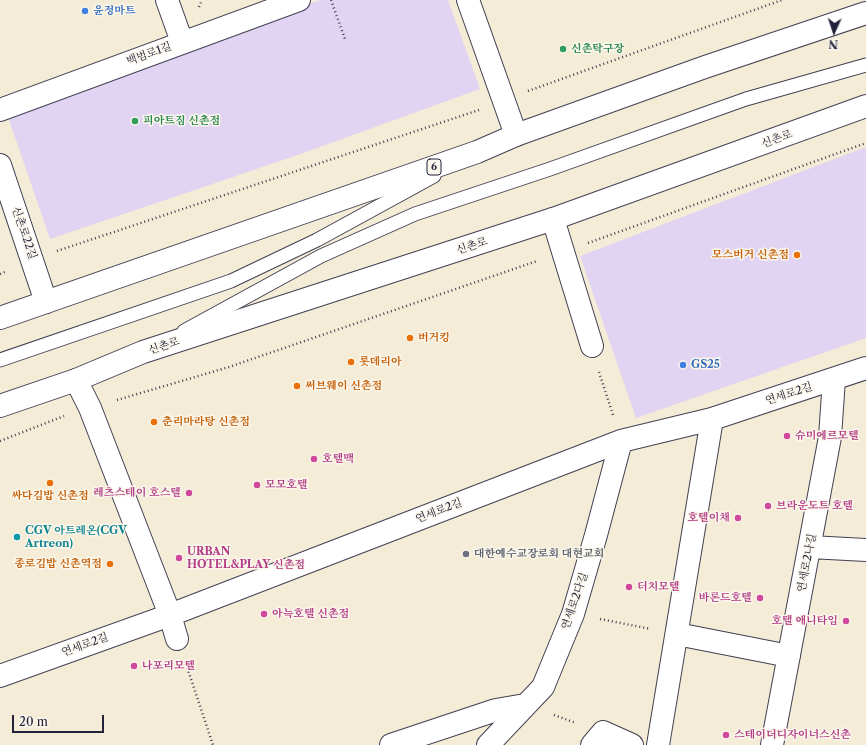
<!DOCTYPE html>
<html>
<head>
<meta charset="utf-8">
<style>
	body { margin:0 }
	#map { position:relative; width:866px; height:745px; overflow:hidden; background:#f4ecd6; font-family:"Libre Caslon Text",serif }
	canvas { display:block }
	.north { position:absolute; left:814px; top:12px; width:40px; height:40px; -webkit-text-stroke:3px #fbf7ec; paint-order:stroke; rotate:183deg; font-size:11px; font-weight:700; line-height:16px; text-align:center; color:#22223b }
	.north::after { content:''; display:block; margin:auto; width:14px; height:18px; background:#22223b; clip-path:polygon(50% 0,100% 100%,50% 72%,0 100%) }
	.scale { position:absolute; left:12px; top:715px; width:92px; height:18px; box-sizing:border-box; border:2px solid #22223b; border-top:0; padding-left:5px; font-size:12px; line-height:14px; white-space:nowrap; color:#22223b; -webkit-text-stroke:3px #fbf7ec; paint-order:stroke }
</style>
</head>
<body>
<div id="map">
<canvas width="866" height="745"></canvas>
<div class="north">N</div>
<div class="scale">20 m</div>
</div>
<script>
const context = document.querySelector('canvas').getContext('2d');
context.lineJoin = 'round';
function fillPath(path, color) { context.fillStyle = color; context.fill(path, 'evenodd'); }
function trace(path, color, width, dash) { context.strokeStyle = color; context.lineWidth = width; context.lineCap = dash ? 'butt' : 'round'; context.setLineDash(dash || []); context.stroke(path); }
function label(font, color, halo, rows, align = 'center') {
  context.font = font + ' "Libre Caslon Text","Noto Serif KR",serif'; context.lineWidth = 3; context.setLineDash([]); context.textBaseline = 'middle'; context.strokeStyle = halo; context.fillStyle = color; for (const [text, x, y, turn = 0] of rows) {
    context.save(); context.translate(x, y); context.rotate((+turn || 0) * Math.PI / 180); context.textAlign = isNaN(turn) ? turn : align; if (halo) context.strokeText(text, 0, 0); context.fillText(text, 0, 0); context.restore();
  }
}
const built = new Path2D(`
	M320,0H448L480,89L295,156L50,239L7,114Z
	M866,147V338L636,418L580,256Z`);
const path = new Path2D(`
	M331,0L345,39
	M199,7L202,0
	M528,91L782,0
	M588,243L866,143
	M57,251L479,110
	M0,274L7,271
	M599,372L613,415
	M117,400L229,367L537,261
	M0,441L64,416
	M600,619L651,629
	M186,664L213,745
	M554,715L576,723`);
const lane = new Path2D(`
	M184,331L321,256L415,214L550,169L746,99L866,65
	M0,360L231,281L317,240L434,176`);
const street = new Path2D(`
	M167,0L182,42
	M468,0L516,135
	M0,110L299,0
	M0,165L46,302
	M553,219L592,346
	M76,380L90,408L170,615L177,639
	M810,547L866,550
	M677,634L789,656
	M0,676L170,615L621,441L712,419L866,368
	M391,745L496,710L525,705
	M488,745L543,687L573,614L596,535L621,441
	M592,745L603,732L632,745
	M658,745L712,419
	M772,745L830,437L834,379`);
const primary = new Path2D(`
	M0,318L477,152L516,135L705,67L866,13
	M0,406L76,380L143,352L553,219L866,106`);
const markers = [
	[85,11,4,"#3f7fe0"],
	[563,49,4,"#2e9e5b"],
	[135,121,4,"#2e9e5b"],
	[797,255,4,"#e8710a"],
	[410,338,4,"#e8710a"],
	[351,362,4,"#e8710a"],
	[683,365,4,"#3f7fe0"],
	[297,386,4,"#e8710a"],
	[154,422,4,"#e8710a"],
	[787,436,4,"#d1479c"],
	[314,459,4,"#d1479c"],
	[50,483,4,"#e8710a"],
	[257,485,4,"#d1479c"],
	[189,493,4,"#d1479c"],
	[768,506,4,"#d1479c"],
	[738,518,4,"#d1479c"],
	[17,537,4,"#0f9aa8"],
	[466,554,4,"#6b7280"],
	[179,558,4,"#d1479c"],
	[110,564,4,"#e8710a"],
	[629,587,4,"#d1479c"],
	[760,598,4,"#d1479c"],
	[264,614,4,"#d1479c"],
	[846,621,4,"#d1479c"],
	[134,666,4,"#d1479c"],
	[726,735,4,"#d1479c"]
];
const shields = [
	[434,167,14]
];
const shieldNames = [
	["6",434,167]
];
const shopNames = [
	["윤정마트",93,11],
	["GS25",691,365]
];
const leisureNames = [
	["신촌탁구장",571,49],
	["피아트짐 신촌점",143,121]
];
const streetNames = [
	["백범로1길",149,54,-20],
	["신촌로",777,139,-20],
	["신촌로22길",24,233,71],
	["신촌로",472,246,-18],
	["신촌로",164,346,-18],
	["연세로2길",789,394,-18],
	["연세로2길",439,511,-21],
	["연세로2나길",807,563,-79],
	["연세로2다길",575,601,-71],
	["연세로2길",85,645,-20]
];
const foodNames = [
	["모스버거 신촌점",789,255,"right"],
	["버거킹",418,338],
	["롯데리아",359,362],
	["써브웨이 신촌점",305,386],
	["춘리마라탕 신촌점",162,422],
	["싸다김밥 신촌점",50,496,"center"],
	["종로김밥 신촌역점",102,564,"right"]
];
const hotelNames = [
	["슈미에르모텔",795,436],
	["호텔맥",322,459],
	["모모호텔",265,485],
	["레츠스테이 호스텔",181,493,"right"],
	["브라운도트 호텔",776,506],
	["호텔이채",730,518,"right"],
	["URBAN",187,552],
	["HOTEL&PLAY 신촌점",187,565],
	["터치모텔",637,587],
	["바론드호텔",752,598,"right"],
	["아늑호텔 신촌점",272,614],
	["호텔 애니타임",838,621,"right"],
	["나포리모텔",142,666],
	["스테이더디자이너스신촌",734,735]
];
const cultureNames = [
	["CGV 아트레온(CGV",25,531],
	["Artreon)",25,544]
];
const worshipNames = [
	["대한예수교장로회 대현교회",474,554]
];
fillPath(built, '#e1d4f3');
trace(lane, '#424052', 15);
trace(street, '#424052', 24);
trace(primary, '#424052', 24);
trace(path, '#424052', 2.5, [1, 3]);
trace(lane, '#fff', 13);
trace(street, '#fff', 22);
trace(primary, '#fff', 22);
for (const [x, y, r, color] of markers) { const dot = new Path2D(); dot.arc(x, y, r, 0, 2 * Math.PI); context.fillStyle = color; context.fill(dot); trace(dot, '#fbf7ec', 1.5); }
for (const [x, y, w] of shields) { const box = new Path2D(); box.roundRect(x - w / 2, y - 8, w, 16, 3); context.fillStyle = '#fbf7ec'; context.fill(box); trace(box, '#22223b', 1); }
label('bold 10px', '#22223b', null, shieldNames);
label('bold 11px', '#366cbe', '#fbf7ec', shopNames, 'left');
label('bold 11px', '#27864d', '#fbf7ec', leisureNames, 'left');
label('11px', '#22223b', '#fbf7ec', streetNames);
label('bold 11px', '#c56008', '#fbf7ec', foodNames, 'left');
label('bold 11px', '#b23c85', '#fbf7ec', hotelNames, 'left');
label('bold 11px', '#0d838f', '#fbf7ec', cultureNames, 'left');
label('bold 11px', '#5b616d', '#fbf7ec', worshipNames, 'left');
</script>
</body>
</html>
